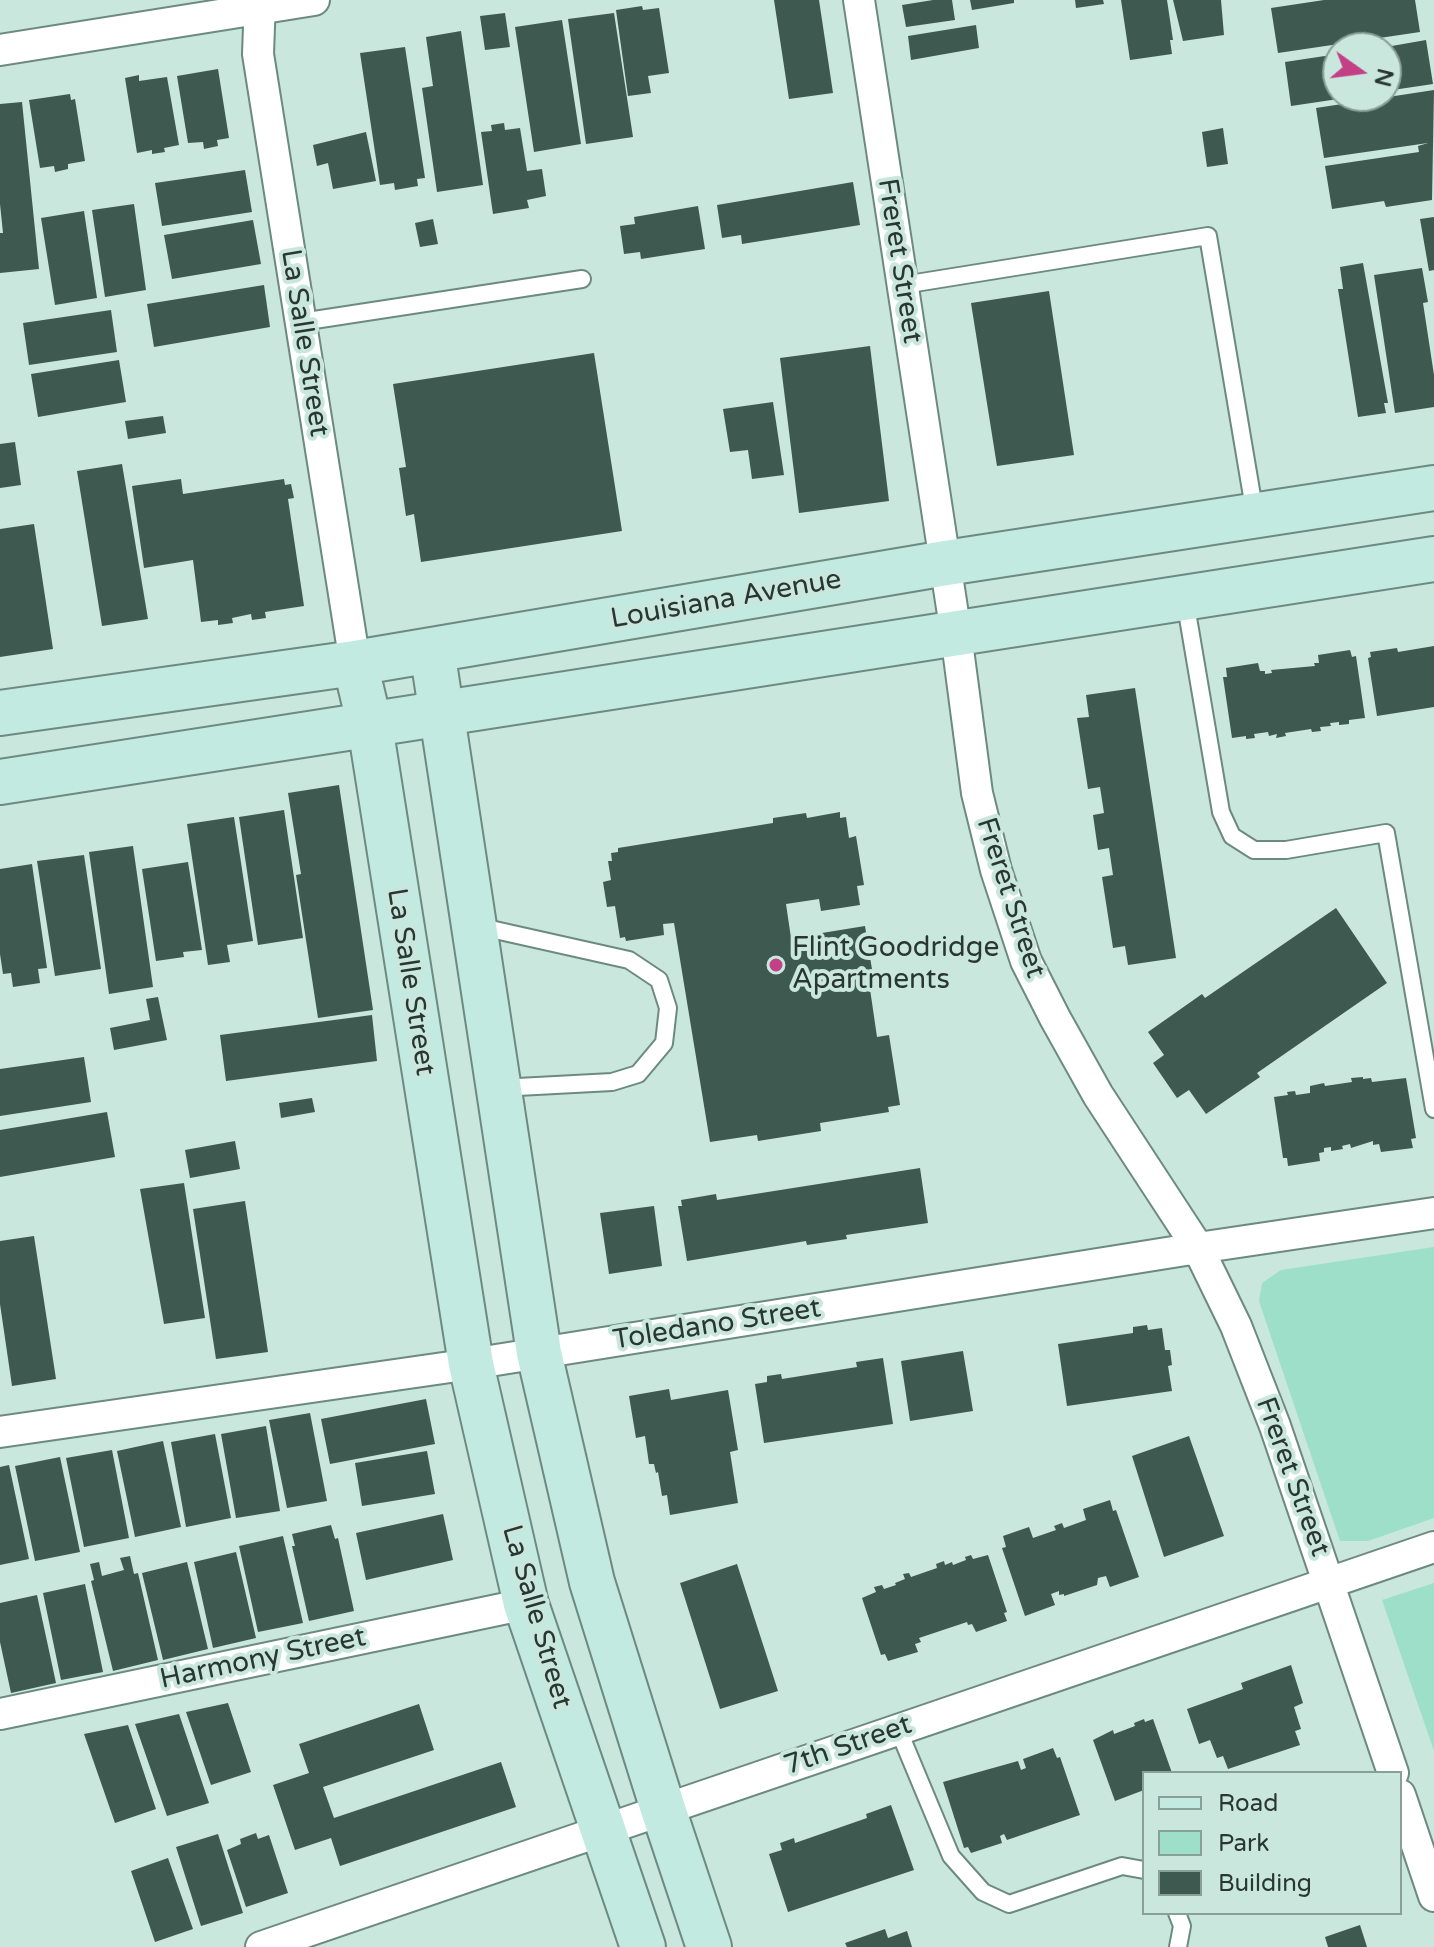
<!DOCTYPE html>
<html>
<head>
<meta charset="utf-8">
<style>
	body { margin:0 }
	#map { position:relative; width:1434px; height:1947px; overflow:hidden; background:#c9e7dc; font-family:"Varela Round",sans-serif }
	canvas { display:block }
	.legend { position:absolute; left:1142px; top:1771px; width:260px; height:144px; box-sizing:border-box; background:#c9e7dc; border:2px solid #89a098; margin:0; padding:10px 14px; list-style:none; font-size:24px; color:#2a3632 }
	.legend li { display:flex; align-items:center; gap:16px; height:40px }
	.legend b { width:40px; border:2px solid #89a098 }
	.north { position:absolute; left:1322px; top:32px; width:80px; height:80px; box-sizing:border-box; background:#c9e7dc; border:2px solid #89a098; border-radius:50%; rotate:104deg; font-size:22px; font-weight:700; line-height:32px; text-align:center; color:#2a3632 }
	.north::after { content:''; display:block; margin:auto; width:28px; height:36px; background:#c44086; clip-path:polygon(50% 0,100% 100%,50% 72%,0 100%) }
</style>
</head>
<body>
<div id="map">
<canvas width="1434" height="1947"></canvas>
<ul class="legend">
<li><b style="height:10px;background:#c2eae0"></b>Road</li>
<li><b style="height:22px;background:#9ddfc9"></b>Park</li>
<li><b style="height:22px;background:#3e5950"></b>Building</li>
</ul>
<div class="north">N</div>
</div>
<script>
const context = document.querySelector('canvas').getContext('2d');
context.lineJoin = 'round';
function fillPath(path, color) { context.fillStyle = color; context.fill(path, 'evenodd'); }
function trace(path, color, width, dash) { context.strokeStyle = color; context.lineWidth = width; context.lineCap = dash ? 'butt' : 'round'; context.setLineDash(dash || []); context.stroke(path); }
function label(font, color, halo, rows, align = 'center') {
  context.font = font + ' "Varela Round",sans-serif'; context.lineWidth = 8; context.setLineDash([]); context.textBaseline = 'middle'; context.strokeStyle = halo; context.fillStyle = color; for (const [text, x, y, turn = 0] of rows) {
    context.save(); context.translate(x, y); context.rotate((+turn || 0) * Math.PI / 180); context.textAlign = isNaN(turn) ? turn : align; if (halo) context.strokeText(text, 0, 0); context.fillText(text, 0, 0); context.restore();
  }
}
const green = new Path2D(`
	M1434,1247V1518L1368,1541H1340L1259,1301L1262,1283L1281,1270Z
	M1434,1583V1751L1382,1600Z`);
const building = new Path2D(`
	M774,0H819L833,93L789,99Z
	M933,0H952L955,20L906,27L902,5Z
	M970,0H1014V3L972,10Z
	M1075,0H1103L1104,4L1076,8Z
	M1121,0H1167L1173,40H1170L1172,54L1130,60Z
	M1173,0H1221L1224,35L1183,41Z
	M1324,0H1415L1420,32L1278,53L1271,8Z
	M642,6L643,10L659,8L669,73L648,76L651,93L628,96L616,10Z
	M505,13L510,47L485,50L480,16Z
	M614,13L633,137L586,144L568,19Z
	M562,20L581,144L534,152L515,27Z
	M976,25L979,48L911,60L908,36Z
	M461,31L483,185L437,192L422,88L433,86L426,37Z
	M1426,40L1433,84L1386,91V47Z
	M405,47L425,178L417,179L418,186L395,190L394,183L380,185L360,53Z
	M1338,54V96L1345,98L1291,106L1285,62Z
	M218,69L229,138L217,140L218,146L204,149L203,142L188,143L177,76Z
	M139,75V81L167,77L179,145L164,148L165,152L152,154V150L137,153L125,78Z
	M1434,90L1432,200L1386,207L1384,201L1332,209L1325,166L1419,152L1418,146L1428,143L1324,158L1316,108Z
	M70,94L71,100L75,99L85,161L68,164V169L55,172L54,166L40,168L29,100Z
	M22,102L39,269L0,273V233H3L0,204V104Z
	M504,123L505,130L520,128L527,171L542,169L546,196L527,200L529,208L493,214L481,132L492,131L491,125Z
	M1223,128L1228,164L1207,167L1202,132Z
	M366,132L376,181L333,189L328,163L317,166L313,145Z
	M245,170L252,212L162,226L155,183Z
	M853,182L860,225L742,244L741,235L722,238L717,205Z
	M134,204L146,290L105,297L92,210Z
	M698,206L705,249L641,259L640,252L624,254L620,226L635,224L634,217Z
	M84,211L97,298L55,305L41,218Z
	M1434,217V270L1429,271L1420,219Z
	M433,219L438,244L420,247L415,223Z
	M253,220L261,264L172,279L164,235Z
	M1363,263L1388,403H1384L1386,413L1358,417L1338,289H1343L1340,267Z
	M1422,268L1428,302L1423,303L1434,375V407L1395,413L1374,275Z
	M264,285L270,327L154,347L147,304Z
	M1049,291L1074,455L997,466L971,303Z
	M111,310L117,352L29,365L23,323Z
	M870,346L889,501L799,513L780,358Z
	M594,353L622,531L421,562L414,514L406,516L399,468L406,467L393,384Z
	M119,360L126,402L38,417L31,374Z
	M773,402L784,475L752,479L748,450L730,452L723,409Z
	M163,416L166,433L128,439L125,421Z
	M15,442L21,485L0,488V444Z
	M122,464L148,619L102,626L77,471Z
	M181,479L183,494L284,479L285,485L291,484L294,498L288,499L304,606L265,612L266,618L252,620L251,614L232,618L233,623L218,625V620L201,622L193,560L144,568L132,486Z
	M34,524L53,649L0,657V529Z
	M1434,646V707L1377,716L1368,658L1371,657L1370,652L1397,648L1398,652Z
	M1350,650L1352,657L1356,656L1365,718L1349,720V724L1339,725V722L1330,723L1331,726L1320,727L1321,731L1312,732L1311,729L1285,733L1286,736L1276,738L1277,734L1269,736L1268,732L1254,734L1255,738L1246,739V736L1232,738L1223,677H1227L1226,668L1258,663L1260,671H1265V674L1272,673L1271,670L1315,666L1314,663H1319L1318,655Z
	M1135,688L1176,958L1128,965L1125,946L1113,948L1102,877L1113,875L1109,848L1098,850L1093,815L1104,813L1100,787L1088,789L1077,718L1089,717L1086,695Z
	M339,785L373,1010L318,1018L296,875L301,874L288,793Z
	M284,810L303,938L258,945L239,817Z
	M840,812V818L846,817L849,838L856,836L864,885L857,886L860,905L821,911L819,899L786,904L791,938L865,926L875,988L870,989L877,1037L889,1035L900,1105L888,1107L889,1112L820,1123L821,1131L758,1141L757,1135L710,1142L674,923L663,924L664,935L626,941L625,937L620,938L615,906L607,907L603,882L611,880L608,861H612L611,853L618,852V848L773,823V818L806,813L807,818Z
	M234,817L253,941L227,945L230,962L208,965L187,824Z
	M133,846L153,987L109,994L89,852Z
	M84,855L101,969L55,976L37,861Z
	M188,862L202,950L183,952L184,957L156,961L142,869Z
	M32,864L47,968L38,969L40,983L13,987L11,973L3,974L0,954V869Z
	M1336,908L1387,983L1257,1073L1260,1077L1206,1114L1189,1090L1177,1098L1153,1063L1164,1055L1148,1032L1202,994L1205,998Z
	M158,997L167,1040L114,1050L110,1028L150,1020L146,999Z
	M372,1015L377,1061L226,1081L220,1035Z
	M84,1057L91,1102L0,1116V1069Z
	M1363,1077V1079L1371,1078L1372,1082L1406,1078L1416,1138L1411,1139L1413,1148L1381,1152L1379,1144L1373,1145V1141L1351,1148L1350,1144L1342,1146L1343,1149L1331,1151V1147L1324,1148V1152L1319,1153L1320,1161L1288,1166L1287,1158H1283L1274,1097L1288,1095L1287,1092L1295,1091L1296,1095L1310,1093V1086L1324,1083L1325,1086L1352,1082L1351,1078Z
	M312,1098L315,1112L281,1118L279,1103Z
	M107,1112L115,1157L0,1177V1130Z
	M235,1141L240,1169L190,1178L185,1150Z
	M920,1168L928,1223L846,1235L847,1239L807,1245L806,1241L687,1261L678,1206H682L681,1200L716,1194L717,1200Z
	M184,1183L205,1318L164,1324L140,1189Z
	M245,1201L268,1352L216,1359L193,1209Z
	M654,1206L662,1266L609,1274L600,1213Z
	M34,1236L56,1379L12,1386L0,1304V1241Z
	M1147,1325L1148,1330L1162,1328L1165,1350H1170L1172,1365L1168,1366L1172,1391L1067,1406L1058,1344L1133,1333V1327Z
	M963,1351L973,1411L910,1421L901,1361Z
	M883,1358L893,1424L764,1443L755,1384L767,1382V1376L781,1374L782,1379L857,1367L856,1362Z
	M669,1389L671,1400L728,1390L738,1450L730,1452L738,1503L670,1515L667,1495L662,1496L658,1472L656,1473L654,1464H649L645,1436L636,1438L629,1396Z
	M426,1399L435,1444L330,1464L321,1419Z
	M310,1413L327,1501L287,1508L269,1420Z
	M266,1426L280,1511L236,1518L221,1434Z
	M215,1434L231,1518L186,1527L171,1442Z
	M1189,1436L1224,1536L1164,1557L1132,1456Z
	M163,1441L181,1527L135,1537L117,1451Z
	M112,1450L129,1538L84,1547L66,1458Z
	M427,1451L435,1494L362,1506L355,1463Z
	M60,1457L80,1552L35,1561L15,1466Z
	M9,1465L29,1559L0,1565V1467Z
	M1110,1500L1113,1511L1116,1510L1139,1577L1110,1587L1106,1576L1098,1578L1097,1585L1064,1596V1594L1059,1595V1591L1051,1594L1055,1605L1025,1616L1002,1548L1006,1547L1003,1536L1029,1527L1033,1538L1056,1530L1054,1526L1062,1523L1064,1528L1086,1520L1083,1509Z
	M443,1514L453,1560L366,1580L356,1533Z
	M331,1525L335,1539L338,1538L354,1611L309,1621L292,1546H295L292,1534Z
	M283,1536L303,1623L258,1632L239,1546Z
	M236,1552L256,1638L213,1648L194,1562Z
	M971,1555L973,1559L988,1555L1007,1612L1004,1613L1007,1621L976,1632L972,1624L968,1625L967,1622L919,1638L921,1642L915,1644L918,1652L888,1661L885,1654L881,1655L862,1598L876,1592L874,1587L882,1585L884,1589L896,1585L895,1583L905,1579L903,1574L909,1573L911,1577L937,1568L936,1564L944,1561L945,1565L952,1562L953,1565L966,1560L965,1557Z
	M130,1556L134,1574L138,1573L158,1660L113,1671L91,1581L94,1580L90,1564L99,1562L102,1576L124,1570L120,1558Z
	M187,1562L208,1649L163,1660L142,1573Z
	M737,1564L778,1691L720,1709L680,1583Z
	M85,1584L103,1672L61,1680L43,1593Z
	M37,1595L56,1683L11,1693L0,1642V1603Z
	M1291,1665L1303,1703L1294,1707L1301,1729L1295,1731L1300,1745L1228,1769L1223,1756L1217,1758L1210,1740L1199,1744L1187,1709L1243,1689L1241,1683Z
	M228,1703L251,1772L211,1785L186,1712Z
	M419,1704L434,1750L323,1787L334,1818L501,1762L516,1807L340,1866L331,1838L295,1850L273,1785L309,1773L299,1744Z
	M179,1714L209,1803L167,1816L135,1724Z
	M1144,1719L1145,1722L1153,1719L1172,1773H1144V1790L1115,1801L1093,1740L1113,1730L1114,1734L1135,1726L1134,1723Z
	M128,1725L156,1809L115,1823L84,1734Z
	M1053,1748L1057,1758L1060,1757L1080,1815L1007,1840L1004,1834L1000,1836L1002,1843L971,1853L968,1847L964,1848L943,1782L1018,1761L1021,1770L1026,1768L1023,1759Z
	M891,1805L914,1870L788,1912L769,1854L782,1850L780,1843L794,1838L795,1843L867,1818L866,1814Z
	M256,1833L258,1839L269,1835L288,1893L246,1907L227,1850L241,1844L240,1839Z
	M218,1834L243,1913L201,1926L176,1847Z
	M168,1858L193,1929L155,1942L131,1871Z
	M1360,1925L1367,1947H1328L1325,1937Z
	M885,1929L888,1938L907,1931L912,1947H847L845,1943Z`);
const lane = new Path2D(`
	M903,285L1208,236L1255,514
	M301,322L582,279
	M1185,600L1221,812L1232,836L1254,850H1286L1386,833L1434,1109
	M477,926L629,960L659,980L668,1008L664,1043L638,1074L612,1082L499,1088
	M898,1729L951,1856L983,1892L1009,1904L1122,1866L1144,1870
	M1177,1913L1182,1926L1178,1947`);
const street = new Path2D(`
	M260,0L258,54L355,663
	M859,0L956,634L977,793L996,870L1026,961L1055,1018L1098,1095L1198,1248L1236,1326L1275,1426L1393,1773
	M0,50L314,0
	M0,1432L471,1364L1198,1248L1434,1213
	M0,1714L526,1604
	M1400,1795L1434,1896
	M261,1947L1434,1547`);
const secondary = new Path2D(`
	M432,650L539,1353L592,1582L663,1809L709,1947
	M355,663L370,726L471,1364L526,1604L643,1947
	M0,713L355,663L946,563L1434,488
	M0,782L1434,559`);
const markers = [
	[776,965,8,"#c44086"]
];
const streetNames = [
	["Freret Street",899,261,81],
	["La Salle Street",304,343,81],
	["Louisiana Avenue",726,600,-10],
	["Freret Street",1010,898,72],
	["La Salle Street",410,982,81],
	["Toledano Street",717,1325,-9],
	["Freret Street",1292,1477,70],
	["La Salle Street",536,1617,74],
	["Harmony Street",263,1659,-12],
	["7th Street",848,1746,-19]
];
const poiNames = [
	["Flint Goodridge",792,949],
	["Apartments",792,981]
];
fillPath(green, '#9ddfc9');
fillPath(building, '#3e5950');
trace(lane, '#6d8a80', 20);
trace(street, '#6d8a80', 34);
trace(secondary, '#6d8a80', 48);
trace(lane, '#fff', 16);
trace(street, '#fff', 30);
trace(secondary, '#c2eae0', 44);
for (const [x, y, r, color] of markers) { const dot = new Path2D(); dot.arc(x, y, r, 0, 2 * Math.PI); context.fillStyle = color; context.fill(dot); trace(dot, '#c9e7dc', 3); }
label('28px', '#2a3632', '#c9e7dc', streetNames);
label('28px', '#2a3632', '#c9e7dc', poiNames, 'left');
</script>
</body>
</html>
